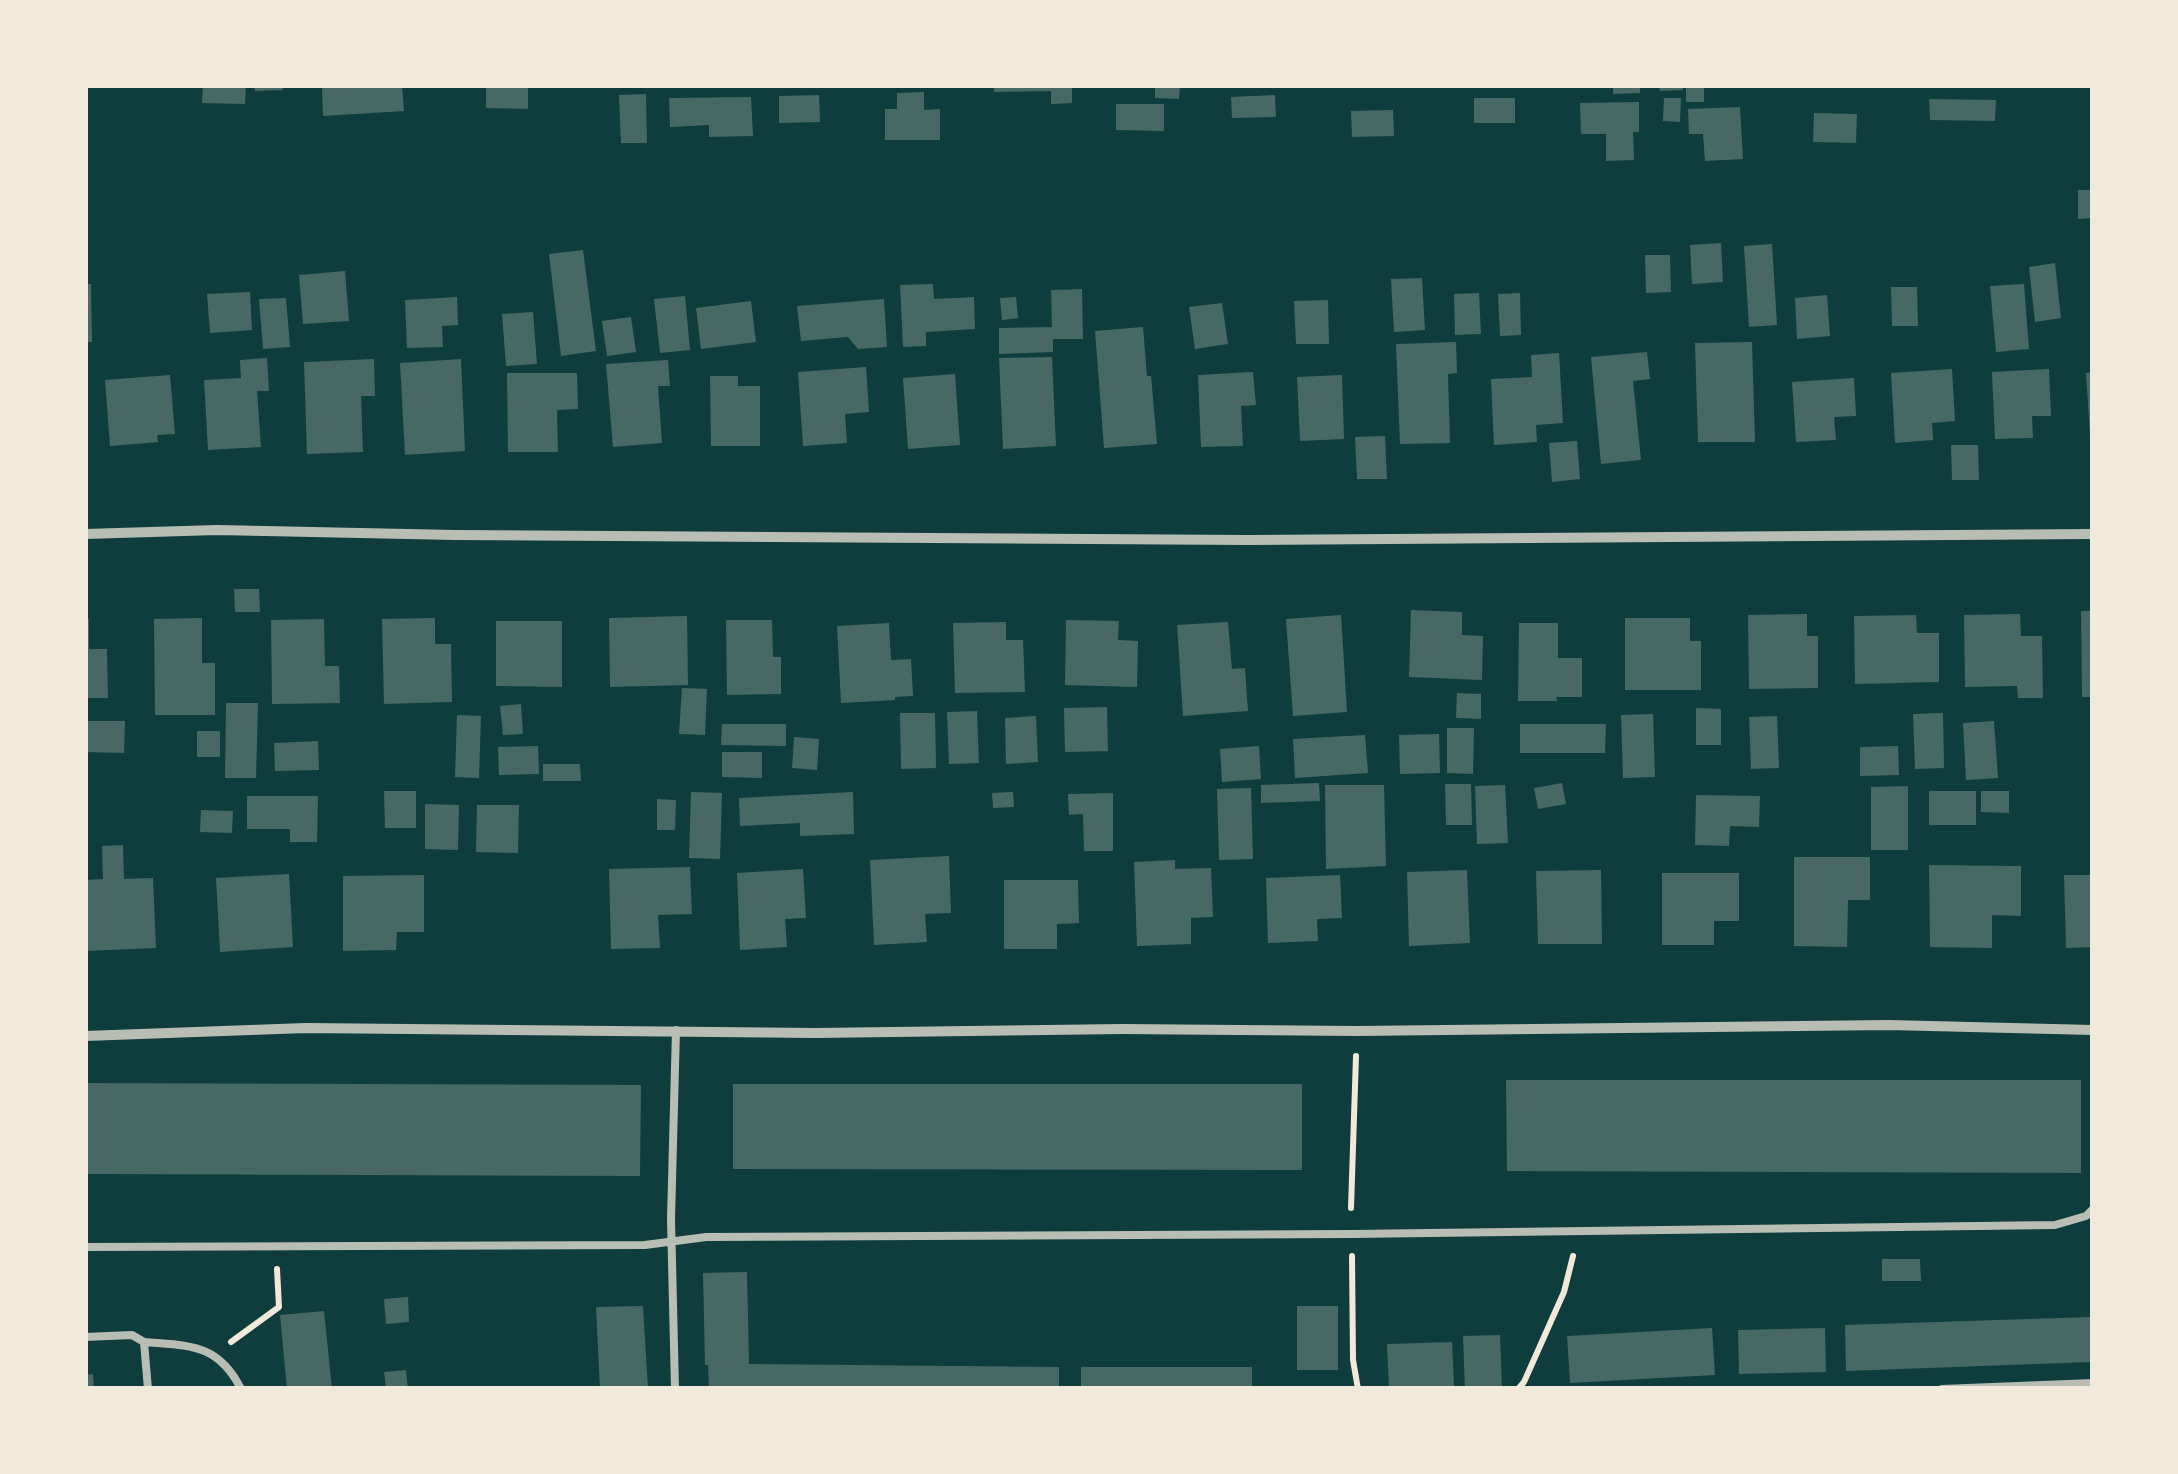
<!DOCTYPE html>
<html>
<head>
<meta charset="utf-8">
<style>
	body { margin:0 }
	#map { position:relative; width:2178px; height:1474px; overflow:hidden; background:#0f3d3e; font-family:"PT Sans Narrow",sans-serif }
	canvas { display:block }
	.frame { position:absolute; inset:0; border:88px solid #f1e9da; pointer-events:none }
</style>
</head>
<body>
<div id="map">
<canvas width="2178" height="1474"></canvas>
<div class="frame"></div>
</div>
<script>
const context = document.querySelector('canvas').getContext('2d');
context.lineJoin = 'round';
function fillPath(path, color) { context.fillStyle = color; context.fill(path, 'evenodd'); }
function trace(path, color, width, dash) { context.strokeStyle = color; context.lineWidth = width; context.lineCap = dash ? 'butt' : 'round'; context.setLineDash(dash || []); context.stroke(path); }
const building = new Path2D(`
	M203,85H246L245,104L202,103Z
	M254,85H282L283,90L255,91Z
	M365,85H402L404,111L323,116L322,87Z
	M486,85H528V109L486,108Z
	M994,85H1072V103L1051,104V91L994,92Z
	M1155,85H1180L1179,99L1155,98Z
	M1613,85H1640V93L1613,94Z
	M1659,85H1683V90L1660,91Z
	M1686,85H1704V102H1686Z
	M924,92V110L940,109V140H885V109H897V93Z
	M646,94L647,143H621L619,95Z
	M819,95L820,122L779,123V96Z
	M1275,95L1276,117L1232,118L1231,97Z
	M751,97L753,136L709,137V125L670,127L669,98Z
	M1474,98H1515V123H1474Z
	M1664,98H1681L1680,122L1663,121Z
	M1929,99L1996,100L1995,121L1930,120Z
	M1639,102V132H1633L1634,160L1606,161V134H1581L1580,103Z
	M1116,104H1164V131L1116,130Z
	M1740,107L1743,159L1705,161L1703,134H1689L1688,109Z
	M1393,110L1394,136L1352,137L1351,111Z
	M1814,113L1857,114L1856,143L1813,142Z
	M2078,190H2093V218L2078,219Z
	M1721,243L1723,282L1692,284L1690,245Z
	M1772,244L1777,325L1749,327L1744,246Z
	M583,250L596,351L561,356L549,254Z
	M1645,255H1670L1671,292L1646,293Z
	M2055,263L2061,318L2035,322L2029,267Z
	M345,271L349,321L303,324L299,275Z
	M1422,278L1425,330L1394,332L1391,279Z
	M85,284H91L92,342H85Z
	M933,284L934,299L974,297L975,329L926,332V346L903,347L900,285Z
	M2024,284L2029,349L1996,352L1990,286Z
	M1891,287H1917L1918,326H1892Z
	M1082,289L1083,339H1053V352L999,354V328L1052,327L1051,290Z
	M250,292L252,330L210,333L207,294Z
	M1479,293L1481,334L1455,335L1454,294Z
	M1520,293L1521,335L1500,336L1498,294Z
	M1827,295L1830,336L1797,339L1795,298Z
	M685,296L690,350L660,353L654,299Z
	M457,297L458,325L442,326L443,347L407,348L405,300Z
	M1016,297L1018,318L1002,320L1000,298Z
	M286,298L290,347L263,349L259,299Z
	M884,299L887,347L858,349L848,337L801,341L797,306Z
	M1328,300L1329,344H1296L1294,301Z
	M751,301L756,342L701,349L696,308Z
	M1222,303L1228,344L1195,349L1189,307Z
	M533,312L537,364L506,366L502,314Z
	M631,317L636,352L607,356L602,321Z
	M1143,327L1147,376H1151L1157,444L1104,448L1095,331Z
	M1456,342L1457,373L1448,374L1450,443L1400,444L1396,344Z
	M1752,342L1755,442H1698L1695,343Z
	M1647,352L1650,379L1633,381L1641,460L1601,464L1591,357Z
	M1559,353L1563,423L1536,425L1537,442L1494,445L1491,379L1532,377L1531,355Z
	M1052,357L1056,446L1003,449L999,358Z
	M267,358L269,391H257L261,447L208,450L204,380L241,378L240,360Z
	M374,359L375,396H361L363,452L307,454L304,362Z
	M461,359L465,451L405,455L400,363Z
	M668,360L670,386H658L662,443L613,447L606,364Z
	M866,367L869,412L845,414L847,443L803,446L798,372Z
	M1952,369L1955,421L1932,423L1933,440L1895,443L1891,373Z
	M2049,369L2051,416H2032L2033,438L1995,439L1992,372Z
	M1253,372L1256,405L1241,406L1243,446L1201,447L1198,375Z
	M2093,372V435H2090L2086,373Z
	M507,373H577L578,409L557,410L558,452H508Z
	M955,374L960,445L908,449L903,378Z
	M170,375L175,434L157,435L158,442L110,446L105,380Z
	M1342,375L1344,439L1300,441L1297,377Z
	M710,376H738V386H760V446H711Z
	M1854,378L1856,416L1834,417L1836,440L1796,442L1792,382Z
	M1385,436L1387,479H1357L1355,437Z
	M1577,441L1580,479L1552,482L1549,443Z
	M1951,445H1978L1979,480H1952Z
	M234,589H259L260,612H235Z
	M1411,610L1462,612V635L1483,636L1482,680L1409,677Z
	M2081,611H2093V697H2082Z
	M1807,614V636H1818V688L1749,689L1748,615Z
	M2020,614L2021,636H2042L2043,698H2018L2017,686L1965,687L1964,615Z
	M1341,615L1347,712L1293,716L1286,619Z
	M1916,615L1917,633H1939V682L1855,684L1854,616Z
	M687,616L688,685L610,687L609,618Z
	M202,618V663H215V715H155L154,619Z
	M435,618V644H451L452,702L384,704L382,619Z
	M1625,618H1690V641H1701V690H1625Z
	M85,619H89V649H107L108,698H88V690H85Z
	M324,619L325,666H339L340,703L272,704L271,620Z
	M726,620H772L773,657H781V694L727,695Z
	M1066,620L1119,621L1118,640L1138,641L1137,687L1065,685Z
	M496,621H562V687L496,686Z
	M1006,622V640H1023L1025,692L955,693L953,623Z
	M1228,622L1232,669L1245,668L1248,711L1183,716L1177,625Z
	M889,623L891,660L911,659L913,696L895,697V700L841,703L837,626Z
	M1519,623H1558V658H1582V697H1556L1557,701H1518Z
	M682,688L707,689L705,735L679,734Z
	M1457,693L1481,694V719L1456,718Z
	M226,703H258L256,778H225Z
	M521,704L523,734L503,735L500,706Z
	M1107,707L1108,751L1065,752L1064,708Z
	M1696,708L1721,709V745H1696Z
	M977,711L979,763L949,764L947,712Z
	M900,713H935L936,768L901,769Z
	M1943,713L1944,768L1915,769L1913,714Z
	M1653,714L1655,777L1623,778L1621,715Z
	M457,715L481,716L479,778L455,777Z
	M1036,716L1038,762L1006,764L1005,718Z
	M1777,716L1779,768L1751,769L1749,717Z
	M85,721H125L124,753L85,752Z
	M1994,721L1998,778L1966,780L1963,723Z
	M722,724H786V746L721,745Z
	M1520,724H1606L1605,753H1520Z
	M1447,728H1474L1473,774L1447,773Z
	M197,731H220V757H197Z
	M1439,734L1440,773L1400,774L1399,735Z
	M1365,735L1368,773L1295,778L1293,739Z
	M794,737L819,739L817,770L792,768Z
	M318,741L319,770L275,771L274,743Z
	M538,746L539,774L499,775L498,747Z
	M1259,746L1261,779L1222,782L1220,749Z
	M1898,746L1899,775L1860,776V747Z
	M722,752H762V778L722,777Z
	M543,764H580L581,781H543Z
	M1319,783L1320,801L1261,803V785Z
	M1562,783L1566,804L1538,809L1534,788Z
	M1445,784H1471L1472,825H1446Z
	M1325,785H1384L1386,866L1326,869Z
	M1505,785L1508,843L1477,844L1475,786Z
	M1908,786V850H1871V787Z
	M1251,788L1253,859L1219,860L1217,789Z
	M384,791H416V828H385Z
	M1929,791H1976V825H1929Z
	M1981,791H2009V813L1981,812Z
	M691,792L722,793L720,859L689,858Z
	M853,792L854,834L800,836V823L740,826L739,798Z
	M1013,792L1014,807L993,808L992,793Z
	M1113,793V851H1084L1083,814L1069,815L1068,794Z
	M1696,795L1760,796L1759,827L1730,826L1729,846L1695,845Z
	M247,796H318L317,842H290V829H247Z
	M657,799L676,800L675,830H657Z
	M425,804L459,805L458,850L425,849Z
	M477,805H519L518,853L476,852Z
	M201,810L233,811L232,833L200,832Z
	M123,845L124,879L153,878L156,948L86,951L85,880L103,879L102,846Z
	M949,856L951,913L925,914L927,942L874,945L870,860Z
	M1794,857H1870V900H1848L1847,947L1794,946Z
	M1175,860V869L1211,868L1213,917L1191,918V944L1137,946L1134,862Z
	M1929,865L2021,866V916L1992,915V948L1930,947Z
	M690,867L692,914L658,915L660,948L611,949L609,869Z
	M803,869L806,918L785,919L787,947L740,950L737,873Z
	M1467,870L1470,943L1409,946L1407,872Z
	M1601,870L1602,944H1538L1536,871Z
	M1662,873H1739V921H1714V945H1662Z
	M289,874L293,947L220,952L216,878Z
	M424,875V932H397L396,950L343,951V876Z
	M1340,875L1342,918L1317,919L1318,941L1268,943L1266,878Z
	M2064,875H2093V947L2066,948Z
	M1004,880H1078L1079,923L1057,924V949H1004Z
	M1506,1080H2081V1173L1507,1171Z
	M85,1083L641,1085L640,1176L85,1174Z
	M733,1084H1302V1170L733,1169Z
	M1882,1259H1920L1921,1281H1882Z
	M747,1272L749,1364L1059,1367V1389H709L708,1365H705L703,1273Z
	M408,1297L409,1322L386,1324L384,1299Z
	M643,1306L648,1389H600L596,1307Z
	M1297,1306H1338V1370H1297Z
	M324,1311L332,1389H287L280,1315Z
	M2090,1317L2091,1362L1846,1371L1845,1325Z
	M1712,1328L1715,1375L1570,1383L1567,1336Z
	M1825,1328L1826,1372L1739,1374L1738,1330Z
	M1500,1335L1502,1389H1465L1463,1336Z
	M1452,1342L1454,1386L1389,1389L1387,1344Z
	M1081,1367H1252V1389H1081Z
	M406,1370L408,1389H386L384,1372Z
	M93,1374L94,1389H85V1375Z`);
const path = new Path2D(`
	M1351,1208L1356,1056
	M1352,1256L1353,1360L1358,1389
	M231,1342L279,1307L277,1269
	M1518,1389L1524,1382L1564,1292L1573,1256`);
const service = new Path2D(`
	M85,1247L645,1245L706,1237L1351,1234L2055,1225L2086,1216L2093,1209
	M85,1337L132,1335L144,1342L148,1389
	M144,1342C189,1346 218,1343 241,1389
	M675,1389L671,1219L676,1030
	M1942,1389L2093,1383`);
const minor = new Path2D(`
	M85,534L217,530L455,535L1248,540L2093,534
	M85,1036L306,1028L816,1033L1122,1029L1357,1031L1889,1025L2093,1030`);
fillPath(building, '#486865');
trace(path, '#f1e9da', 6);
trace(service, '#b8beb3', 8);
trace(minor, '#b8beb3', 10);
</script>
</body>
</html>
